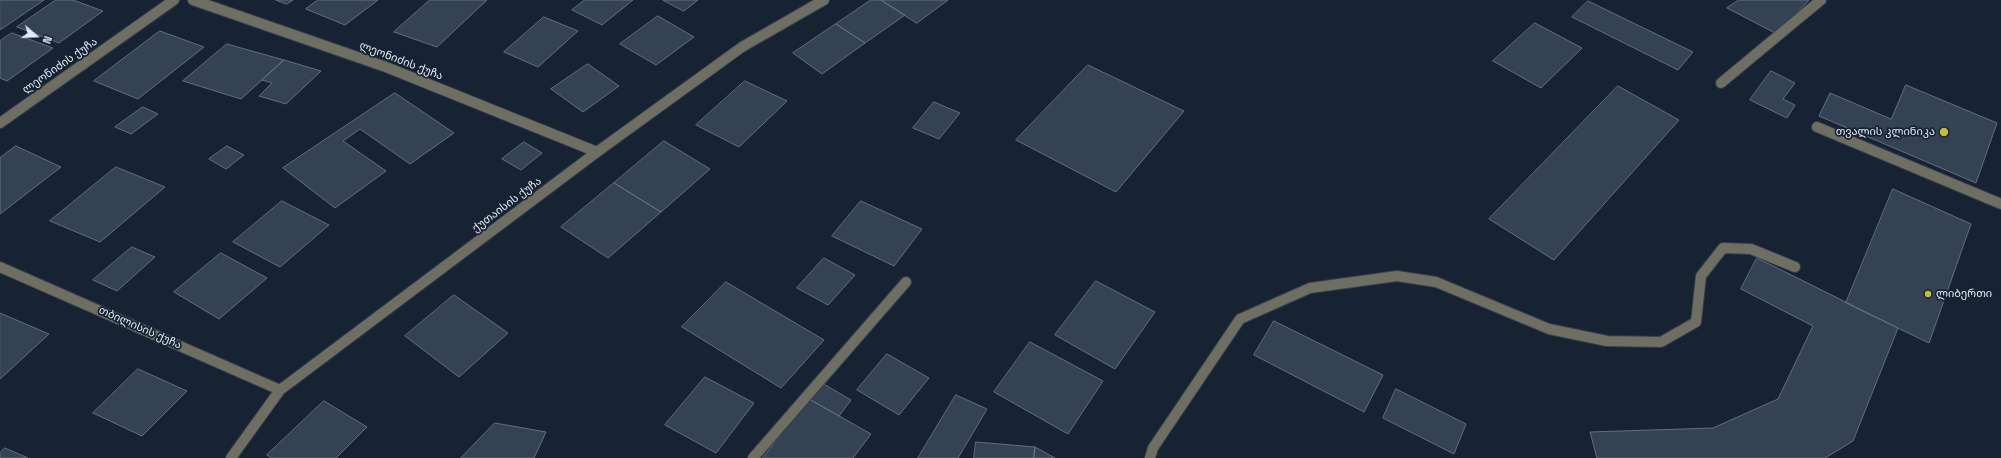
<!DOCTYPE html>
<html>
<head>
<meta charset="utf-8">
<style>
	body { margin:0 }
	#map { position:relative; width:2001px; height:458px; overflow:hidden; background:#172333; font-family:"Space Grotesk",sans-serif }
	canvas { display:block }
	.north { position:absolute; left:16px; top:16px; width:40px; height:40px; -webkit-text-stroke:3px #172333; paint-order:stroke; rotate:109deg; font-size:11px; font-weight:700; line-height:16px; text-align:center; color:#e3ebf6 }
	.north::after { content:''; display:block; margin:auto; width:14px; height:18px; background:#e3ebf6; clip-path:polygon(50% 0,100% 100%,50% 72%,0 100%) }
</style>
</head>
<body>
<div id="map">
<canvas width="2001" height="458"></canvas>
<div class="north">N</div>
</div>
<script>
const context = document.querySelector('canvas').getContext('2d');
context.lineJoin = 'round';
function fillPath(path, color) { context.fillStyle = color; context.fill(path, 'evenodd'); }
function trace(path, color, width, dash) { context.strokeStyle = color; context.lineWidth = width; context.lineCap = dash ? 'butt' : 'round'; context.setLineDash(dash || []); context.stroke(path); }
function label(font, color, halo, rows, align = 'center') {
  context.font = font + ' "Space Grotesk","Noto Sans Georgian",sans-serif'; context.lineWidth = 3.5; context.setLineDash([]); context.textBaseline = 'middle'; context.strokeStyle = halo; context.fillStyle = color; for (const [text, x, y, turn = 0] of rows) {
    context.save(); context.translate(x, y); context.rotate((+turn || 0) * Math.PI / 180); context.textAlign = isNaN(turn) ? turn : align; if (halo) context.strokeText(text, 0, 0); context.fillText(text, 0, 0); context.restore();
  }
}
const building = new Path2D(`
	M0,0H44L0,30Z
	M56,0H73L103,11L59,43L17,27Z
	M276,0H293L287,4Z
	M318,0H378L345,25L306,9Z
	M430,0H487L437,47L394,32Z
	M585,0H633L602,25L572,10Z
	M663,0H698L684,11Z
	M871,0H881L905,15L865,43L836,24Z
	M881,0H948L917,23Z
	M1739,0H1809L1777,34L1727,8Z
	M1588,1L1693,52L1678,70L1572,17Z
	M658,16L694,37L656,65L620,44Z
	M544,17L578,31L538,67L504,52Z
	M1535,23L1582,48L1541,88L1493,61Z
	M836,24L865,43L822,74L793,53Z
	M160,31L204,47L138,99L94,81Z
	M12,33L53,48L7,81L0,78V41Z
	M227,44L284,60L241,99L183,81Z
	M284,60L321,71L286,104L259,96L272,83L262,80Z
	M588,64L619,86L583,112L551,89Z
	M1088,65L1184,111L1116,192L1016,140Z
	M1771,71L1795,83L1783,99L1795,105L1787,118L1750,100Z
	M745,81L787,101L739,147L696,125Z
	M1906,85L1997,123L1976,183L1819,116L1830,93L1891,119Z
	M1618,86L1679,120L1554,260L1489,219Z
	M395,93L454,133L410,164L360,129L343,141L386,171L335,208L283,168Z
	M934,102L960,113L939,139L913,128Z
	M143,107L158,114L131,134L115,127Z
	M664,141L710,169L661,212L614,183Z
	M524,142L542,153L521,170L502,159Z
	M16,146L61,167L0,214V158Z
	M227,146L244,155L226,169L209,159Z
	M116,167L165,187L100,242L50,221Z
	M614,183L661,212L608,258L561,227Z
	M1893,189L1971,224L1929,343L1846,303Z
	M282,201L329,225L280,267L233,242Z
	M861,201L922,229L894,266L832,236Z
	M132,247L155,257L117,291L93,280Z
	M221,253L267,278L219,319L174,292Z
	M824,258L855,275L828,305L797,288Z
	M1757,258L1898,328L1853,441L1825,458H1597L1590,432L1713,428L1778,399L1813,326L1741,289Z
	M1096,281L1155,312L1115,369L1055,335Z
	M726,282L824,340L781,388L682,327Z
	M454,295L508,333L459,377L405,336Z
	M0,313L49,334L0,379Z
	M1274,321L1383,375L1364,412L1254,355Z
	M1030,342L1103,381L1068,434L994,392Z
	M887,354L929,378L899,415L857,390Z
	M138,369L187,391L142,436L93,413Z
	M705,377L754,403L716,453L665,425Z
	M822,383L851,400L839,416L809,399Z
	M1396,389L1466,424L1454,454L1383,418Z
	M956,395L987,409L958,458H918Z
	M809,399L871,434L853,458H763Z
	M324,401L367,427L336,458H272L267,455Z
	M495,423L546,432L534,458H461Z
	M976,442L1035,447L1034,458H974Z
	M1035,447L1055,458H1034Z
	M5,448L28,458H0V453Z`);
const minor = new Path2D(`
	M193,0L386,67L597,152
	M1721,83L1821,0
	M0,123L174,0
	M1817,127L2001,204
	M0,267L280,390
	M231,458L280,390L597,152L742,47L824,0
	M753,458L906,282
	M1150,458L1153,448L1240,319L1310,288L1397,276L1436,282L1549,329L1607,341L1661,342L1696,322L1701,276L1723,248L1751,249L1795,267`);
const markers = [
	[1944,132,5,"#c4bc3e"],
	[1928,294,4,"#c4bc3e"]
];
const streetNames = [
	["ლეონიძის ქუჩა",401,61,21],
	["ლეონიძის ქუჩა",60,66,-35],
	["ქუთაისის ქუჩა",507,205,-37],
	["თბილისის ქუჩა",140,328,24]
];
const poiNames = [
	["თვალის კლინიკა",1935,132],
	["ლიბერთი",1936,294,"left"]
];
fillPath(building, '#354253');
trace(building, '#616f82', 1);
trace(minor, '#343f4e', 12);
trace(minor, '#6e6e63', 10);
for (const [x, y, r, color] of markers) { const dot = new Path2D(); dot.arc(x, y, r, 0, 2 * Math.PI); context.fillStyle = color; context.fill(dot); trace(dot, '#172333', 1.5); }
label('11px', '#e3ebf6', '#172333', streetNames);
label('11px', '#e3ebf6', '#172333', poiNames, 'right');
</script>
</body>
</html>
